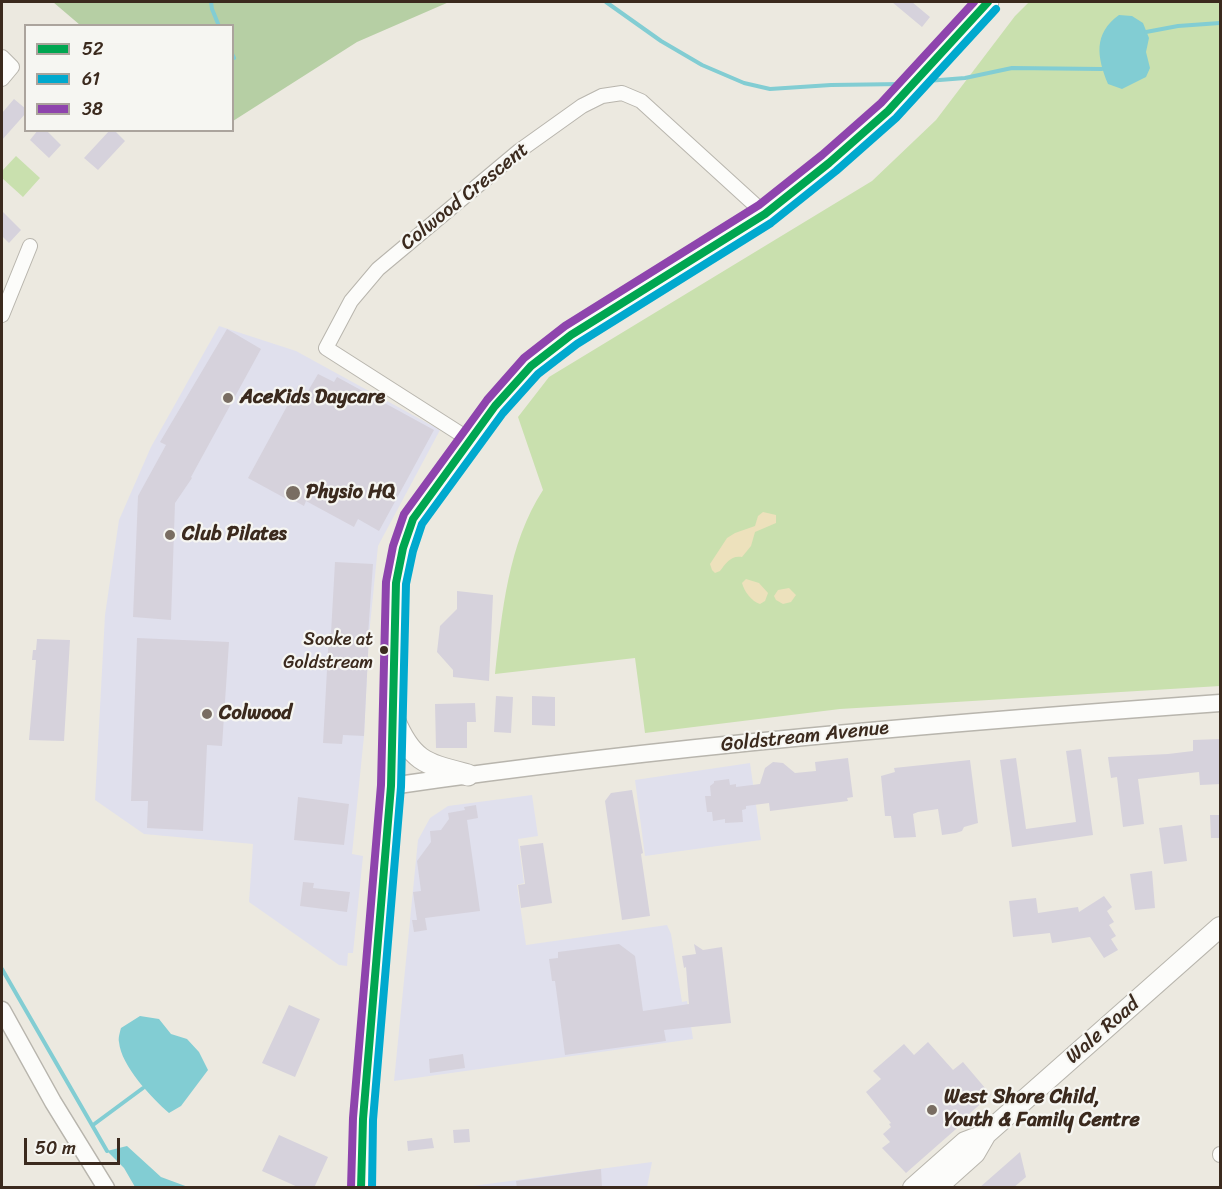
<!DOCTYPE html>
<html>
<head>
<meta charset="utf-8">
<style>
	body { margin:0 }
	#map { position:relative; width:1222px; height:1189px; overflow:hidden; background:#ece9e0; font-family:Sriracha,sans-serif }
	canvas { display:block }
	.frame { position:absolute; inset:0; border:3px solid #3b2a1e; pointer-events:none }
	.legend { position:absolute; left:24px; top:24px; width:210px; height:108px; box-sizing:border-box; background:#f6f6f2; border:2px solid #aba49d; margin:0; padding:8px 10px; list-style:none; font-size:18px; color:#3b2a1e }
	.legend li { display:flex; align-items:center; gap:12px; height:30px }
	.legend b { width:30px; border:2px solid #aba49d }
	.scale { position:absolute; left:24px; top:1138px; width:96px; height:27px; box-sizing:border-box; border:3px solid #3b2a1e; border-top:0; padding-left:8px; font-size:18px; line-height:21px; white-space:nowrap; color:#3b2a1e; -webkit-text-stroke:4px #f6f6f2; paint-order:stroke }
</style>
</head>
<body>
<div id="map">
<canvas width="1222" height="1189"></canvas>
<div class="frame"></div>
<ul class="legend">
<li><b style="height:8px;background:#00a651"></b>52</li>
<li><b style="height:8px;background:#00a9ce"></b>61</li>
<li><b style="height:8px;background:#8e44ad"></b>38</li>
</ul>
<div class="scale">50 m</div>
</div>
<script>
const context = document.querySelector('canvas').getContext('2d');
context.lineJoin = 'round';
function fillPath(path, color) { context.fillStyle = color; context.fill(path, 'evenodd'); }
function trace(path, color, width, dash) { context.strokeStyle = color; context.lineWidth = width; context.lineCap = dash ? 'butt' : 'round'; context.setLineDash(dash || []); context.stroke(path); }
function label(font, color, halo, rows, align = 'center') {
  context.font = font + ' Sriracha,sans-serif'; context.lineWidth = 4.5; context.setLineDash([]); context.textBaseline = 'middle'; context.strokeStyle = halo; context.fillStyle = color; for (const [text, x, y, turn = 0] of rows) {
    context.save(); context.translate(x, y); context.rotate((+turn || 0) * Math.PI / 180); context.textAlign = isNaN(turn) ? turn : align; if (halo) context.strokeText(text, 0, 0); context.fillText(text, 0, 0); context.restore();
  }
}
const built = new Path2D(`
	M219,326L296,351L440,430L378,546L369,635L364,736L352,854L363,856L353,953H348L347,966L339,965L249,902L253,844L144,834L95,800L105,615L119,520L151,447Z
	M750,763L761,840L645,856L635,780Z
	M532,795L538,836L518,839L524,883L517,885L526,945L667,925L671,934L682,1002L687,1001L693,1039L394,1081L418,840L430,818L448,806Z
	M652,1162L647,1187H465Z`);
const green = new Path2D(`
	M1029,2H1220V686L840,709L645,733L635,658L495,674C502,612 508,544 543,490L518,417L549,377L872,181L936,120L1015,16Z
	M16,156L40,178L23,197L2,178V171Z`);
const forest = new Path2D(`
	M53,2H449L357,42L233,121L232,26L80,25Z`);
const sand = new Path2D(`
	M763,512L776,515V523C769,526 762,529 755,532L751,546L742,557C731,555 726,563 720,571L715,573L712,570L710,564L727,538L735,533L755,526L758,516Z
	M746,579L759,583L768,593L765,601L760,604C752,602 744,591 742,583Z
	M789,588L796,595L791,602L783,604L776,600L774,596L778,590Z`);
const water = new Path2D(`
	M1119,15L1132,16L1143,23L1149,38L1146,52L1150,68L1146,77L1122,89L1108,84C1097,57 1093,34 1119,15Z
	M140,1016L159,1019L171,1034L187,1039L199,1052L208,1070L181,1106L169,1113C152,1098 121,1066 119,1042C118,1038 120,1032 121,1028Z
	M127,1146L161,1177L188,1187H135L124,1168L107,1151Z`);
const stream = new Path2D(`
	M211,2L212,9L219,26
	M606,2L661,41L702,65L744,83L770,89L831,85L902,84
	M1146,32L1178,26L1220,23
	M232,54L234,58
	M927,81L965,78L1012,68L1102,69
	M2,969L107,1151
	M93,1125L143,1088`);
const building = new Path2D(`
	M892,2H912L930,17L922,27Z
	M14,99L26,109V113L2,140V113Z
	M38,130H46L61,145L49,158L30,140Z
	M110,130H114L125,141L98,170L84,158Z
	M2,211L21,230L9,243L2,236Z
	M227,329L261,349L191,477L192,478L175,503L171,620L133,617L138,496L166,445L160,442Z
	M318,374L334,382L337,377L434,430L379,531L358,519L354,527L306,501L304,506L293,500L292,502L248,478L298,386L308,391Z
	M335,562L373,564L368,635H369L364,736L343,735L342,744L323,743L329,633H331Z
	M457,591L493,595L489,681L453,677V670L437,652L440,626L457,609Z
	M137,638L229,642L222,746L207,745L203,831L147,828L148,801H131Z
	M37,639L70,640L64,741L29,740L36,660H32L33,650H36Z
	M496,696L513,697L511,733L494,732Z
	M532,696L555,697V726L532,725Z
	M475,703L476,722H467V748H436L435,704Z
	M1221,739V784L1200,785L1199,772L1138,779L1144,824L1123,827L1117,777L1111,778L1108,757L1168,754L1193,751V740Z
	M1081,749L1093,835L1012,847L1000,760L1016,758L1026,829L1076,822L1066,751Z
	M848,758L853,797L847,798L848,801L770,811L769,803L746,806V809L742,810L743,822L725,823V819L713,821L712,812H707L705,796H711L710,786L714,783V781L729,779L730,785L736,784V787L760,784L765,768L773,762L783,763L795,773L816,771L815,762Z
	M970,760L978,823L964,827L962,831L956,833L942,835L938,809L918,812L913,814L916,837L894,838L891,816H885L881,776L895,772L894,768Z
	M632,790L643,853L641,854L650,916L622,920L605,801L611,793Z
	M298,797L349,804L344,845L294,840Z
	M476,805L478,818L467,820L480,911L425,918L427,930L414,932L412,920H417L413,892L421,891L417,861L431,842L430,831L441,830L449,819L448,813L465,810L464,807Z
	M1210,815H1221V838H1211Z
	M1182,825L1187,861L1164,864L1159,828Z
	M543,843L552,903L521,908L518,885L525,884L520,846Z
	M1152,871L1155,908L1135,910L1130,874Z
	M303,882L314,883L313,888L350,892L347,912L300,906Z
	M1104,896L1112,907L1107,911L1114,922L1109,925L1116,936L1111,939L1118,950L1104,958L1090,937L1052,943L1050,933L1013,937L1009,901L1036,898L1038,913L1078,907L1079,912Z
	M619,944L635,956L643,1011L689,1004L686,967L684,968L682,956L696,954L694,944L703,950L722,947L731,1023L664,1030L666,1041L565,1055L555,981H552L549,959L558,958V952Z
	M289,1005L320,1019L295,1077L262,1063Z
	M928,1042L953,1070L963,1062L991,1095L962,1120L964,1122L906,1173L882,1148L890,1142L883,1134L891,1127L889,1124L891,1123L866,1092L881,1079L873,1071L904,1044L914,1055Z
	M463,1054L465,1068L430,1073L429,1059Z
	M469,1129L470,1142L454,1143L453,1130Z
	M279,1135L328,1157L314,1188H300L262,1171Z
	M432,1138L434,1148L408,1151L407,1141Z
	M1020,1152L1026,1177L1013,1188H979Z
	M601,1169L602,1188H517L516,1181Z`);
const minor = new Path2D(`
	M2,57L12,67L2,79
	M2,315L30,246
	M470,440L326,348L351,301L378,269L519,151L582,106L602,96L622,93L641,101L765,214
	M1220,1155V1154`);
const tertiary = new Path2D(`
	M391,786C666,746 943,723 1220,703
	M2,1010L53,1102L106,1188`);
const secondary = new Path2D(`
	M913,1188L965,1142L986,1134
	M936,1188L975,1153L986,1134L1220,927`);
const primary = new Path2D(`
	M394,719C412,762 426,764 468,775
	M361,1188L363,1119L375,993L391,786L396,583L403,548L413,519L495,406L531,366L571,335L765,214L829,163L888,111L988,2`);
const bus1 = new Path2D(`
	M361,1188L363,1119L391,786L396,583L403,548L413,519L495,406L531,366L571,335L765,214L829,163L888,111L988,2`);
const bus2 = new Path2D(`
	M372,1188L373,1120L401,787L406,584L413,551L422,524L503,413L538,374L577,344L771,223L836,171L896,118L996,9`);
const bus3 = new Path2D(`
	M351,1188L353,1118L381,785L386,582L393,546L404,514L487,400L524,358L565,326L759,205L822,155L881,103L974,2`);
const markers = [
	[228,398,6,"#796d62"],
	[293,493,8,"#796d62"],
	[170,535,6,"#796d62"],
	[384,650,5,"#3b2a1e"],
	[207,714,6,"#796d62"],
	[932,1110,6,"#796d62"]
];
const busNames = [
	["Sooke at",373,640],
	["Goldstream",373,663]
];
const streetNames = [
	["Colwood Crescent",465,197,-39],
	["Goldstream Avenue",805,737,-6],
	["Wale Road",1103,1031,-41]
];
const poiNames = [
	["AceKids Daycare",240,398],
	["Physio HQ",306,493],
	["Club Pilates",182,535],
	["Colwood",219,714],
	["West Shore Child,",944,1098],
	["Youth & Family Centre",944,1121]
];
fillPath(built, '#e0e0ed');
fillPath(green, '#c9e0ae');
fillPath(forest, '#b6cfa4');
fillPath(sand, '#ede1bc');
fillPath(water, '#82cdd3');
trace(stream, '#82cdd3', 4);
fillPath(building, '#d6d2dc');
trace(minor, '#b8b5ad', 16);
trace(tertiary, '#b8b5ad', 19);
trace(secondary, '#b8b5ad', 22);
trace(primary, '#b8b5ad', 23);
trace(minor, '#fcfcfa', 14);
trace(tertiary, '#fcfcfa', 16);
trace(secondary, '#fcfcfa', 20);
trace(primary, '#fcfcfa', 21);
trace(bus1, '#00a651', 8);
trace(bus2, '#00a9ce', 8);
trace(bus3, '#8e44ad', 8);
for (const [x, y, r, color] of markers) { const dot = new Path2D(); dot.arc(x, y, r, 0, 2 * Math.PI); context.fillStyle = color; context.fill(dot); trace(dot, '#f6f6f2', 2); }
label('18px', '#3b2a1e', '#f6f6f2', busNames, 'right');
label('20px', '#3b2a1e', '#f6f6f2', streetNames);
label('bold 20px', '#3b2a1e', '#f6f6f2', poiNames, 'left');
</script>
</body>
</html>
